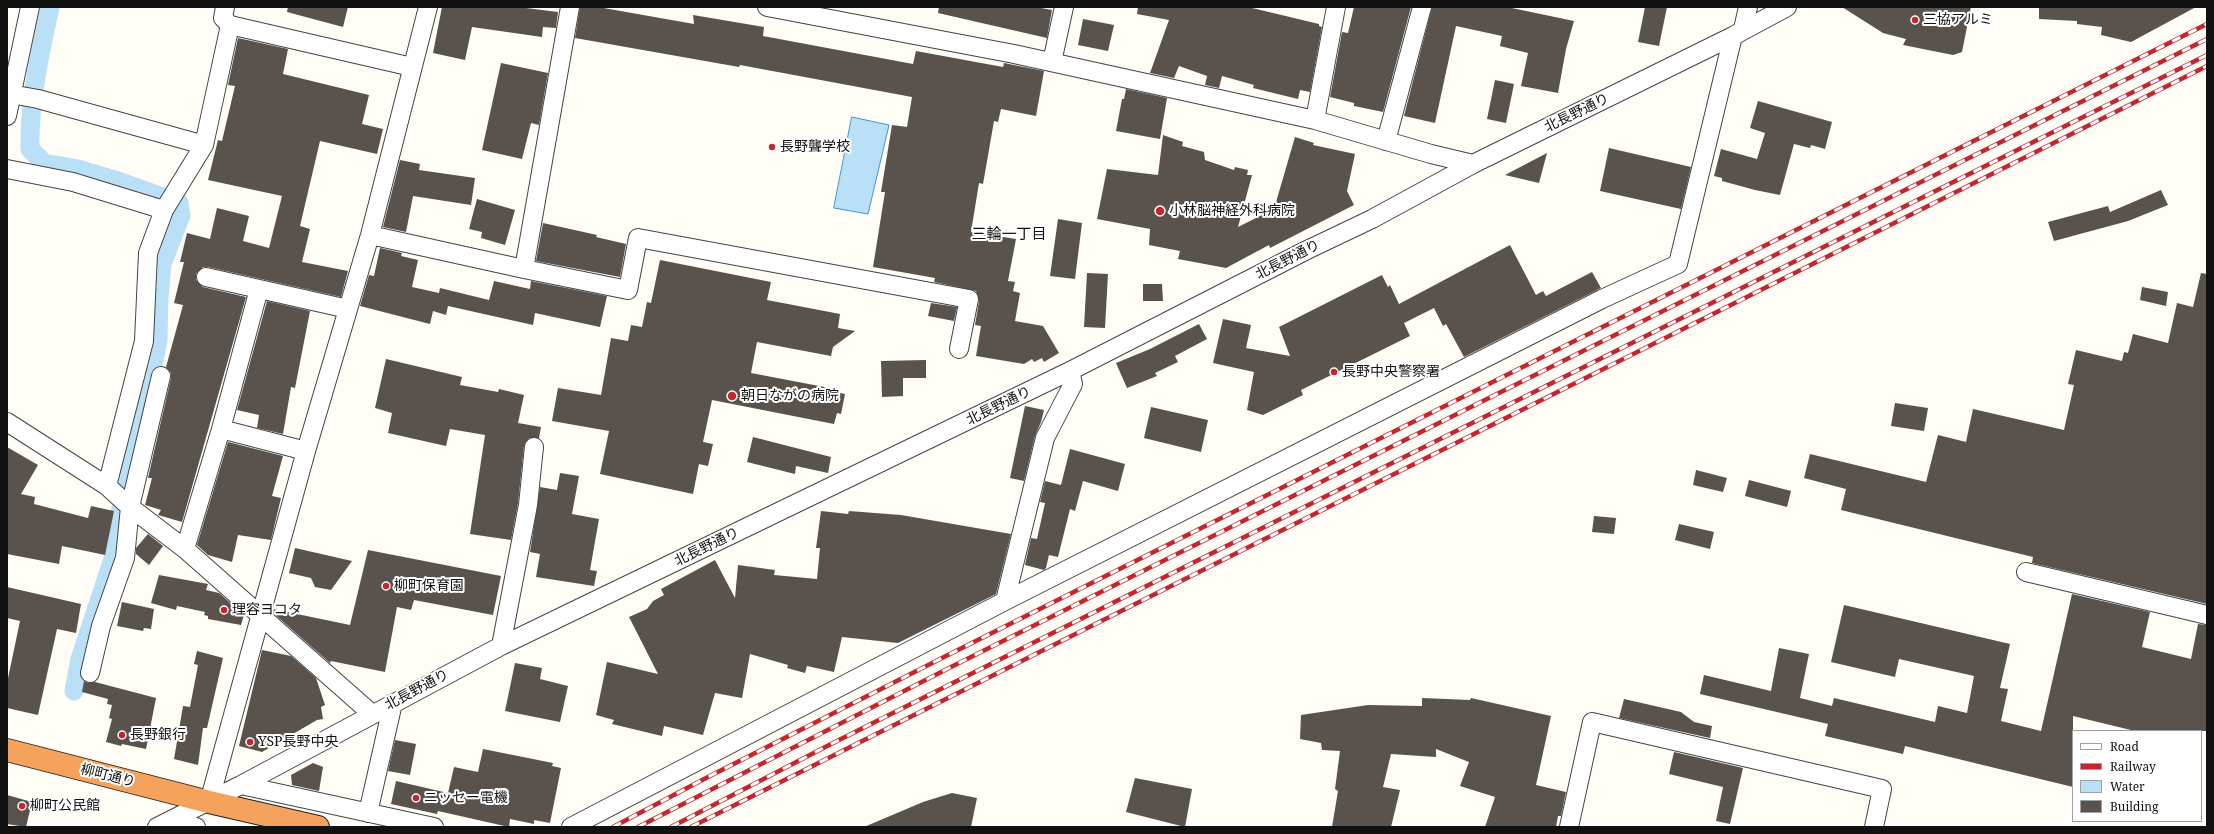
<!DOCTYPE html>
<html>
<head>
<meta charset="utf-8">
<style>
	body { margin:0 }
	#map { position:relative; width:2214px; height:834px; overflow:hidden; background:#fffdf5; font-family:"Noto Serif",serif }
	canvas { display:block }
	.frame { position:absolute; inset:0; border:8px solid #111; pointer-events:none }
	.legend { position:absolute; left:2072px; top:730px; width:130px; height:92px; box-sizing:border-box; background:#fff; border:1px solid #a0a0a0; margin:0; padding:5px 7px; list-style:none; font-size:12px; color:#111 }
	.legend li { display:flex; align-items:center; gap:8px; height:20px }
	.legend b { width:20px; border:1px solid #a0a0a0 }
</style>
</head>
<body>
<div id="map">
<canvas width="2214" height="834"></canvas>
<div class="frame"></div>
<ul class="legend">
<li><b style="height:5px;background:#fff"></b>Road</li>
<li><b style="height:5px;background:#c4262e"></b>Railway</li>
<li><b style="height:11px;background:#b9e0f7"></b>Water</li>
<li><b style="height:11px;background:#5a524d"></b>Building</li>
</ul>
</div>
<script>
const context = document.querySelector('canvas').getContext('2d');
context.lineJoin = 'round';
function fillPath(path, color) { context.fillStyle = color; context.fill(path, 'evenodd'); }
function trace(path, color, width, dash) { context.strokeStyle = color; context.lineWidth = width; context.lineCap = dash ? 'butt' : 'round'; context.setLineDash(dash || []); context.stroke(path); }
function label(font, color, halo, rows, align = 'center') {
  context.font = font + ' "Noto Serif","Noto Sans JP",serif'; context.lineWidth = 4; context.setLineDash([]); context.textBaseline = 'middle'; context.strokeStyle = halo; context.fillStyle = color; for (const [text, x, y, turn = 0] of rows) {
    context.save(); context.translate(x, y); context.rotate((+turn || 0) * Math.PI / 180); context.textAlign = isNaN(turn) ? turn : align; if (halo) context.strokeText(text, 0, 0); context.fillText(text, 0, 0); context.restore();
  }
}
const water = new Path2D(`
	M852,117L889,125L868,214L834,208Z`);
const canal = new Path2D(`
	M50,7C40,54 29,100 30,149L44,163L78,169L115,180L179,203L181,215L162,264L159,298L158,340L148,390L125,479L114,556L80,659L74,691`);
const building = new Path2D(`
	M288,7H348L343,27L287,12Z
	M442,7H518L558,12L556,28L543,27L542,37L472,27L465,60L433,53Z
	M580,7H598L694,24L693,15L764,27L763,36L913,64L916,51L1003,67L1004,63L1044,71L1036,116L1001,109L998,122L994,121L983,184L979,183L971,232L1016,239L1008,281L1015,282L1013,291L1020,293L1015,321L1043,326L1059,353L1044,362L1042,358L1034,362L1032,359L1024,364L976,356L981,326L975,325L979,301L976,291L934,282L935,278L873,267L885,192H881L892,125L907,127L912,97L740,65L739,67L575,38Z
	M939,7H1036L1052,10L1047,38L938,13Z
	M1138,7H1248L1319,24V26L1322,27L1310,92L1300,90L1298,99L1253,88L1254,85L1222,76L1219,88L1205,85L1207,76L1179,66L1174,78L1150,73L1169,20L1137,14Z
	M1354,7H1411L1383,112L1354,106V103L1330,97L1342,32L1348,33Z
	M1432,7H1507L1574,21L1566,49L1558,93L1521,86L1528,53L1500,46L1502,36L1456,26L1435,123L1404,116Z
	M1645,7H1667L1659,46L1638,42Z
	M1842,7H1971L1962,52L1953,55L1903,45L1906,39L1883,33Z
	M2039,7H2196L2131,42L2101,35L2102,27L2077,24V21L2039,19Z
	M1083,19L1114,25L1108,51L1078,45Z
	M238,38L288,49L283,74L369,95L362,124L383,129L377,154L320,141L300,226L310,229L302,262L348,271L341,297L208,267H203L196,274V280L203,287L246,297L182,522L158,515L161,510L145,505L152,478H148L171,378V373L166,367L183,305L174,303L184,262H180L187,233L210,239L217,208L249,216L243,241L269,248L282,196L208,180L218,140L222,141L235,86L228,85Z
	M501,63L548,73L539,125L531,123L522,159L482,150Z
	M1495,80L1514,84L1506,123L1487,119Z
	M1126,89L1167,98L1160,139L1116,131L1122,99H1124Z
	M1758,101L1832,122L1825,149L1811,145L1810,148L1794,144L1780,195L1755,190L1722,181V178L1714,176L1721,149L1757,159L1765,133L1750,128Z
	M1163,135L1183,142L1182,146L1204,152L1205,160L1234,170L1235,167L1248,170L1247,175H1252L1238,227L1274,209L1295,137L1314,143L1313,145L1355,154L1347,191L1354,205L1270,248L1269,245L1226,268L1178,259L1180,251L1149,245L1150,229L1097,219L1107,169L1158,175Z
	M1609,148L1691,167L1681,209L1600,191Z
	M1547,153L1539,183L1505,175Z
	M400,160L420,164L419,170L475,178L471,205L413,196L406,232L383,227Z
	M2161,190L2168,205L2128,221L2054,241L2048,222L2108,206L2110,212Z
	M477,199L515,210L505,245L481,238L482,232L469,229Z
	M1058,219L1082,223L1075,279L1050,276Z
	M543,223L597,235L596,237L626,244L620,277L536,261Z
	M1510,245L1536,295L1543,291L1546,296L1592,272L1601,288L1464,357L1446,324L1443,326L1434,308L1404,323L1410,336L1301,390L1303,395L1263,415L1247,410L1254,372L1213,363L1223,319L1251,325L1246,348L1290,356L1279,327L1382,275L1388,287L1390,285L1399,304Z
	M380,248L402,253L401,256L418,260L412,287L439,293L440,288L489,300L494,281L530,289L531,281L607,296L600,327L535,313L533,325L448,306L446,315L433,311L430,324L360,306L369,275L374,276Z
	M660,260L771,282L767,300L840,314L838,328L855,331L833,347L831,356L757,342L751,373L840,390V393L845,394L841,414L837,413L834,424L712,400L703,442L713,444L708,466L699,464L693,494L600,474L609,431L552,421L558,388L601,395L611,338L628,341L631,325L642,327L647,302L651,303Z
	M1087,273L1108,274L1105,328L1084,327Z
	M2201,273L2207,274V604L2032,563L2033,557L1841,510L1846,489L1804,478L1810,454L1926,482L1938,435L1966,442L1973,409L2064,430L2074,385L2068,384L2076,350L2122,361L2124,352L2128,353L2133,334L2168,343L2177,303L2193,307Z
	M1143,284H1162L1163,301H1143Z
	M2142,287L2168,292L2166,306L2140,300Z
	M267,301L310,311L295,388L291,387L283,434L257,428L259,415L237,410Z
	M931,303L957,307L954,321L928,316Z
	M1199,324L1207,339L1175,356L1178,362L1155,373L1157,376L1127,388L1116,363L1150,349Z
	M386,359L462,377L460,385L498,392L499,389L524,395L518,423L541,427L539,438H529L524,446L518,503L511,540L470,534L485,435L450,429L446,446L388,433L392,413L375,408Z
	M926,360V378H903V396L882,397L881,361Z
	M1895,403L1928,408L1924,431L1891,426Z
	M1025,406L1044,410L1041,422L1035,436L1024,481L1010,478Z
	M1151,407L1208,420L1201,452L1144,438Z
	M753,437L831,457L828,473L796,466L795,474L747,462Z
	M228,442L283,456L272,496L281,498L271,540L238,535L232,562L208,555L197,545Z
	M7,447L38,465L21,494L35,497L34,504L88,518L91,506L114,511L105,555L62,546L59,564L7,554Z
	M1070,449L1125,464L1118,491L1083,481L1075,511L1070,509L1058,557L1049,555L1046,568L1044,570L1025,565L1031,538L1037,539L1045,503L1040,502L1045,481L1061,485Z
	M1696,470L1727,478L1723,492L1693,485Z
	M560,473L579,476L572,514L599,519L590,570L597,571L594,586L536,577L540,554L530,552L540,487L557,490Z
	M1749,480L1791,491L1787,507L1745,496Z
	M821,511L848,514L849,511L901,515L1011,534L996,594L898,643L842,637L834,672L807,666L805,673L787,668L788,665L750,654L742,698L715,693L703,735L664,726L662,736L612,724L614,720L596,715L607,662L658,674L629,617L647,609L653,601L664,595L661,589L715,560L735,598L738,565L775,570L774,575L817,579L820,548H816Z
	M1594,516L1616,518L1614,534L1592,532Z
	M1679,524L1714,532L1710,549L1675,540Z
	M148,534L163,546L149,565L136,554V548Z
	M295,548L352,561L331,590L315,587L311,578L289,573Z
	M368,550L501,576L493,615L414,600L411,610L397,607L385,672L331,661L330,663L272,612L273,609L350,625Z
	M159,575L208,584L206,590L219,593L244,615L241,625L208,619V616L204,615L205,612L177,606L176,610L151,603Z
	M7,587L81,604L76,633L57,629L38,715L7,708V683L20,621L7,618Z
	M2072,594L2150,612L2142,647L2191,659L2198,624L2207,625V731H2135L2073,716V787L1905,746L1903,754L1825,736L1828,724L1700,694L1704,675L1771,691L1779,648L1809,654L1800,698L1832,706L1834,698L1935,722L1938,706L1967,713L1974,676L1899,659L1895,677L1831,662L1844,605L2010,644L2000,688L2008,689L2001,721L2041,731Z
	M122,602L154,609L151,629L144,628L143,631L117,626Z
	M262,650L291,656L316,678L325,705L321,707L323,719L317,720L262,752L239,746Z
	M197,651L223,658L207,728H203L198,765L174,759L183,706L190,707L198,665L194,664Z
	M515,663L542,668L540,679L568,686L560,722L505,711Z
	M84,681L88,683L95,682L156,698L146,749L122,744L121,746L106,742L112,719L109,718L112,705L107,704L108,699L82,692Z
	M1422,698L1470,700L1471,698L1551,716L1536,785L1566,792L1561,816H1558L1556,827H1485L1495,797L1460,786L1469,762L1436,749V757L1391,754L1383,787L1400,790L1391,827H1332L1338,791L1335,789L1340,751L1322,750L1321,743L1300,739L1301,715L1368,705L1422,706Z
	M1624,699L1681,712L1694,722L1712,726L1710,738L1619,718Z
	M395,740L416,744L410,775L388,771Z
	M483,749L553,763L552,766L561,768L550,823L534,820V824L510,819L509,827L438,811L437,814L391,804L396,781L448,793L454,767L478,772Z
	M1674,752L1743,768L1730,824L1716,821L1723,787L1669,774Z
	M313,763L323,767L319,791L292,785L291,775Z
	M1135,778L1192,789L1185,827L1126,812Z
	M952,793L977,798L971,827H864L923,802Z
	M7,795L32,802L26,827L7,824Z`);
const minor = new Path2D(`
	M767,7L1014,54L1315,120L1431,154L1473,164
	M230,25L412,67
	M1743,29L1748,7
	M1052,62L1064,7
	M11,94L38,99L204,145
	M7,116L30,7
	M1315,120L1336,7
	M1386,141L1422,7
	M7,169L73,182L164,210
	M370,235L524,269L628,290L638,238L969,299L959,349
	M524,269L570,7
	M206,277L348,309
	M7,422L107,486L130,507L185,549L372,714
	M221,429L259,289
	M107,486L144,341L148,253L164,210L204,145L230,25L223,18L225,7
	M185,549L221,429L306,451
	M2026,572L2207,615
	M1005,601L1045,438L1073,384L1070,371
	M501,646L528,505L534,447
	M90,673L101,626L125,558L130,507L161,376
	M241,785L434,827
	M209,802L306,451L370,235L428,7
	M368,813L393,703
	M170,821L196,827
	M157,827L241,785L501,646L1070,371L1307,250L1372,219L1473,164L1733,36L1787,7
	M571,827L1005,601L1602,299L1678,264L1733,36
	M1569,827L1592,722L1882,789L1874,827`);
const highway = new Path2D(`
	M7,750L209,802L318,827`);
const rail = new Path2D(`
	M613,827L708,777L944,657L2207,24
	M638,827L953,666L2207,39
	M671,827L833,743L2207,55
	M691,827L2207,66`);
const markers = [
	[1915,20,4,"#c4262e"],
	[772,147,4,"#c4262e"],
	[1160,211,5,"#c4262e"],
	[1334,372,4,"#c4262e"],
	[732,396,5,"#c4262e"],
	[386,586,4,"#c4262e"],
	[224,610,4,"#c4262e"],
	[122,735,4,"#c4262e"],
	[250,742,4,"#c4262e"],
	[416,798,4,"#c4262e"],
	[22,806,4,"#c4262e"]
];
const poiNames = [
	["三協アルミ",1923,20],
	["長野聾学校",780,147],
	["小林脳神経外科病院",1169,211],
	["長野中央警察署",1342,372],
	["朝日ながの病院",741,396],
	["柳町保育園",394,586],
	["理容ヨコタ",232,610],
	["長野銀行",130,735],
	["YSP長野中央",258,742],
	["ニッセー電機",424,798],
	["柳町公民館",30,806]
];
const streetNames = [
	["北長野通り",1577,113,-26],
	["北長野通り",1288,260,-27],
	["北長野通り",999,406,-26],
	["北長野通り",707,547,-26],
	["北長野通り",417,690,-28],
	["柳町通り",108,776,14]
];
const neighbourhoodNames = [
	["三輪一丁目",1009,235]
];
fillPath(water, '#b9e0f7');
trace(water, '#3f96cf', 1);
trace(canal, '#b9e0f7', 19);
fillPath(building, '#5a524d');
trace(minor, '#444', 20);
trace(highway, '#222', 24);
trace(minor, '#fff', 18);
trace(highway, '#f5a25d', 22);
trace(rail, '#c4262e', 4.5);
trace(rail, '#fff', 3, [9]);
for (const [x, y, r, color] of markers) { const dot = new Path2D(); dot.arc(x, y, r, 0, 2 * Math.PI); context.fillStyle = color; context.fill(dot); trace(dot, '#fff', 1.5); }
label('14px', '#111', '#fff', poiNames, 'left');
label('14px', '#111', '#fff', streetNames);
label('15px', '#111', '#fff', neighbourhoodNames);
</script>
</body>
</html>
